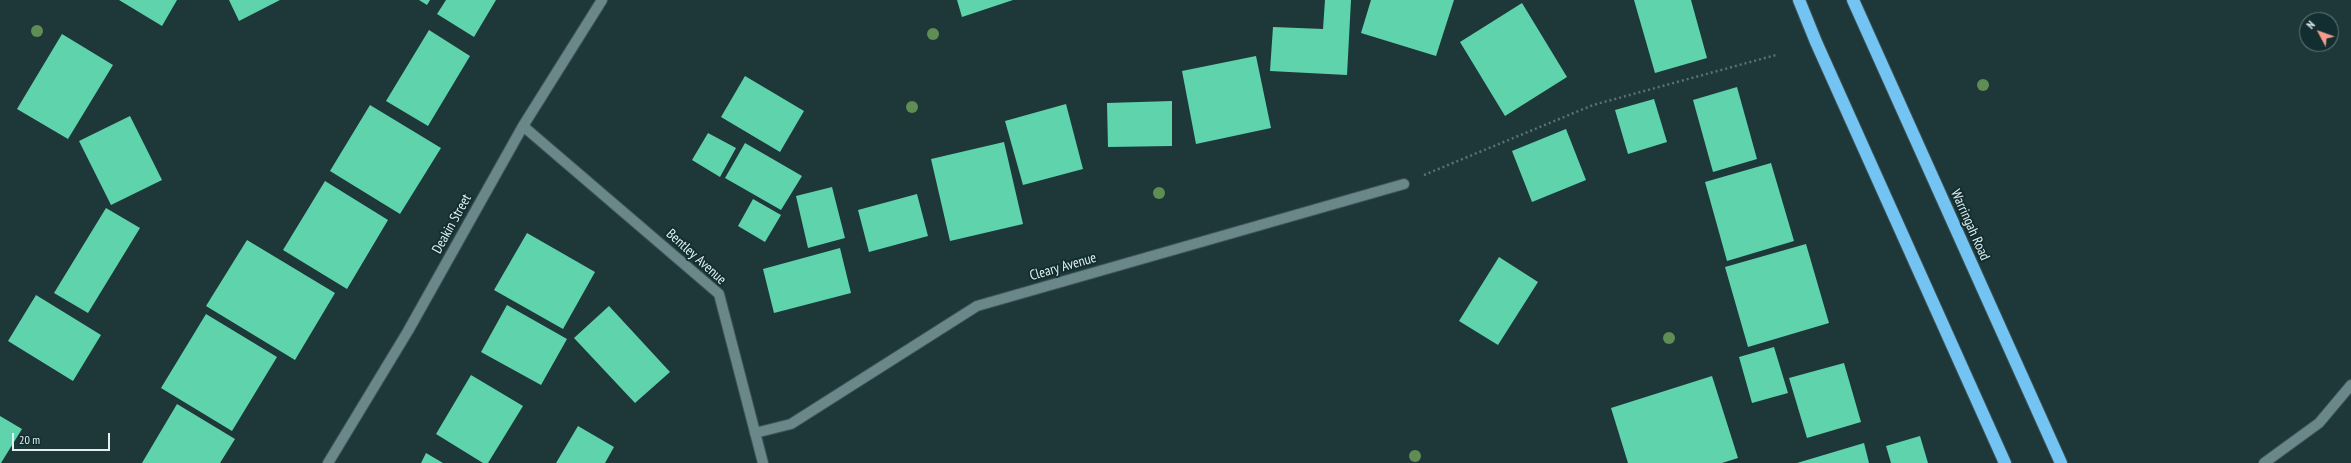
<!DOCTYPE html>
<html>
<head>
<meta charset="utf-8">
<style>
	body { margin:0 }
	#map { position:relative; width:2351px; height:463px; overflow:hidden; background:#1e383a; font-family:"PT Sans Narrow",sans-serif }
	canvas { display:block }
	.north { position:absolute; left:2299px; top:12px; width:40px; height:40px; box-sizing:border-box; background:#132e30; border:1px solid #657c7d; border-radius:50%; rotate:311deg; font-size:11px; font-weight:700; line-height:16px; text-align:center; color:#e1f0f1 }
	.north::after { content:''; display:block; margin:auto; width:14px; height:18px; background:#f49d8c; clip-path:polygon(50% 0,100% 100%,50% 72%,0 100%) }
	.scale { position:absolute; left:12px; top:433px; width:98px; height:18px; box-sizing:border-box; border:2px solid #e1f0f1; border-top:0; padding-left:5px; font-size:12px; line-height:14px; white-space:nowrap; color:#e1f0f1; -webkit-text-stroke:3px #132e30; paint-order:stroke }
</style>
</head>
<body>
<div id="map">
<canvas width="2351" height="463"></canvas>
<div class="north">N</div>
<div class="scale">20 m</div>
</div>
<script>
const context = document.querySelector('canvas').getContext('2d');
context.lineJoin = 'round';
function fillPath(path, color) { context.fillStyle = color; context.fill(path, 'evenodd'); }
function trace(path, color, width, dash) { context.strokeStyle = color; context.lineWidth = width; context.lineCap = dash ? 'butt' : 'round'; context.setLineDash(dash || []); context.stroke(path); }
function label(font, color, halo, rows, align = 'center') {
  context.font = font + ' "PT Sans Narrow",sans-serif'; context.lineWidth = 4; context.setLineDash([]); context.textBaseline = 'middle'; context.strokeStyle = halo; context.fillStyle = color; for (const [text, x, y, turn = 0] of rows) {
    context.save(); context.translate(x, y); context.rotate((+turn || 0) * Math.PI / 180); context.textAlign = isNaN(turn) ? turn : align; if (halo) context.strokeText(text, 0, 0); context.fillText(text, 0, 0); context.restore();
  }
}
const building = new Path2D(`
	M119,0H177L162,26Z
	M229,0H280L239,21Z
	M419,0H430L427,5Z
	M446,0H496L474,37L437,14Z
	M957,0H1013L962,17Z
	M1325,0H1351L1347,75L1270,71L1273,27L1323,29Z
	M1371,0H1454L1436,56L1361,33Z
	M1634,0H1691L1707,58L1655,73Z
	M1522,3L1567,77L1505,116L1460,42Z
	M429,30L470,56L428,126L386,101Z
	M62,34L113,65L68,139L17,109Z
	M1256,56L1271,128L1196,144L1182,71Z
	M745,76L804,111L780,152L721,117Z
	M1737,87L1757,159L1713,172L1693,100Z
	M1654,99L1667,142L1628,154L1615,110Z
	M1172,101V146L1108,147L1107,103Z
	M1066,104L1083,169L1023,185L1005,121Z
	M370,105L441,148L400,214L330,171Z
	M130,116L162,180L111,205L79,141Z
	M1566,129L1586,180L1532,202L1512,151Z
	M708,133L736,148L720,177L692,160Z
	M1004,142L1023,224L950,241L931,159Z
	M745,143L802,176L781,210L725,178Z
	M1771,163L1794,241L1727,261L1705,182Z
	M325,181L388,220L347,289L283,250Z
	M832,187L845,238L808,248L796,196Z
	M917,194L928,236L869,252L858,210Z
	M753,199L781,215L765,242L738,226Z
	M106,208L140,228L88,313L54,293Z
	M527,233L595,272L563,329L494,290Z
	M247,240L335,293L295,360L206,306Z
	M1806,244L1829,323L1748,347L1725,267Z
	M840,248L851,293L774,313L763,269Z
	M1499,257L1538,282L1498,345L1459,321Z
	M36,295L101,335L73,381L8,341Z
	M507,305L567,339L541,385L481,352Z
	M609,306L670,372L635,403L574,338Z
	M206,314L277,357L232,431L161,388Z
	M1774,347L1788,393L1752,403L1739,357Z
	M1844,363L1861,422L1807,438L1789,378Z
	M471,375L523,406L488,463H483L436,434Z
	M1712,376L1738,458L1722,463H1628L1611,408Z
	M177,404L235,439L220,463H142Z
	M0,416L22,429L1,463H0Z
	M578,426L614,447L605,463H556Z
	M1920,436L1928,463H1891L1886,446Z
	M1864,443L1869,463H1797Z
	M426,453L443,463H421Z`);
const path = new Path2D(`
	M1424,175L1593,105L1776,55`);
const minor = new Path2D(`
	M523,126L719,294L763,463
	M755,433L791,424L977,306L1404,184
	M328,463L408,331L523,126L602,0
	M2264,463L2319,423L2351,385`);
const highway = new Path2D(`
	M1799,0L1816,42L2005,463
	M1853,0L2061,463`);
const trees = [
	[37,31],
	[933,34],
	[1983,85],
	[912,107],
	[1159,193],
	[1669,338],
	[1415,456]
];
const streetNames = [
	["Deakin Street",452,224,-61],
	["Warringah Road",1970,225,66],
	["Bentley Avenue",696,257,42],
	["Cleary Avenue",1063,267,-16]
];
fillPath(building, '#5fd4ac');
trace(minor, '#3d5557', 12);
trace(highway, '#3d5557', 14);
trace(path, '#5b7173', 2.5, [2, 3]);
trace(minor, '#6a8789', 10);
trace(highway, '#73c4f3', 12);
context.fillStyle = '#5f8d54';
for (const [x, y] of trees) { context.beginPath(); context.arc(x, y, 6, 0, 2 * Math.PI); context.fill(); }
label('14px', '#e1f0f1', '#132e30', streetNames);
</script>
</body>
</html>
